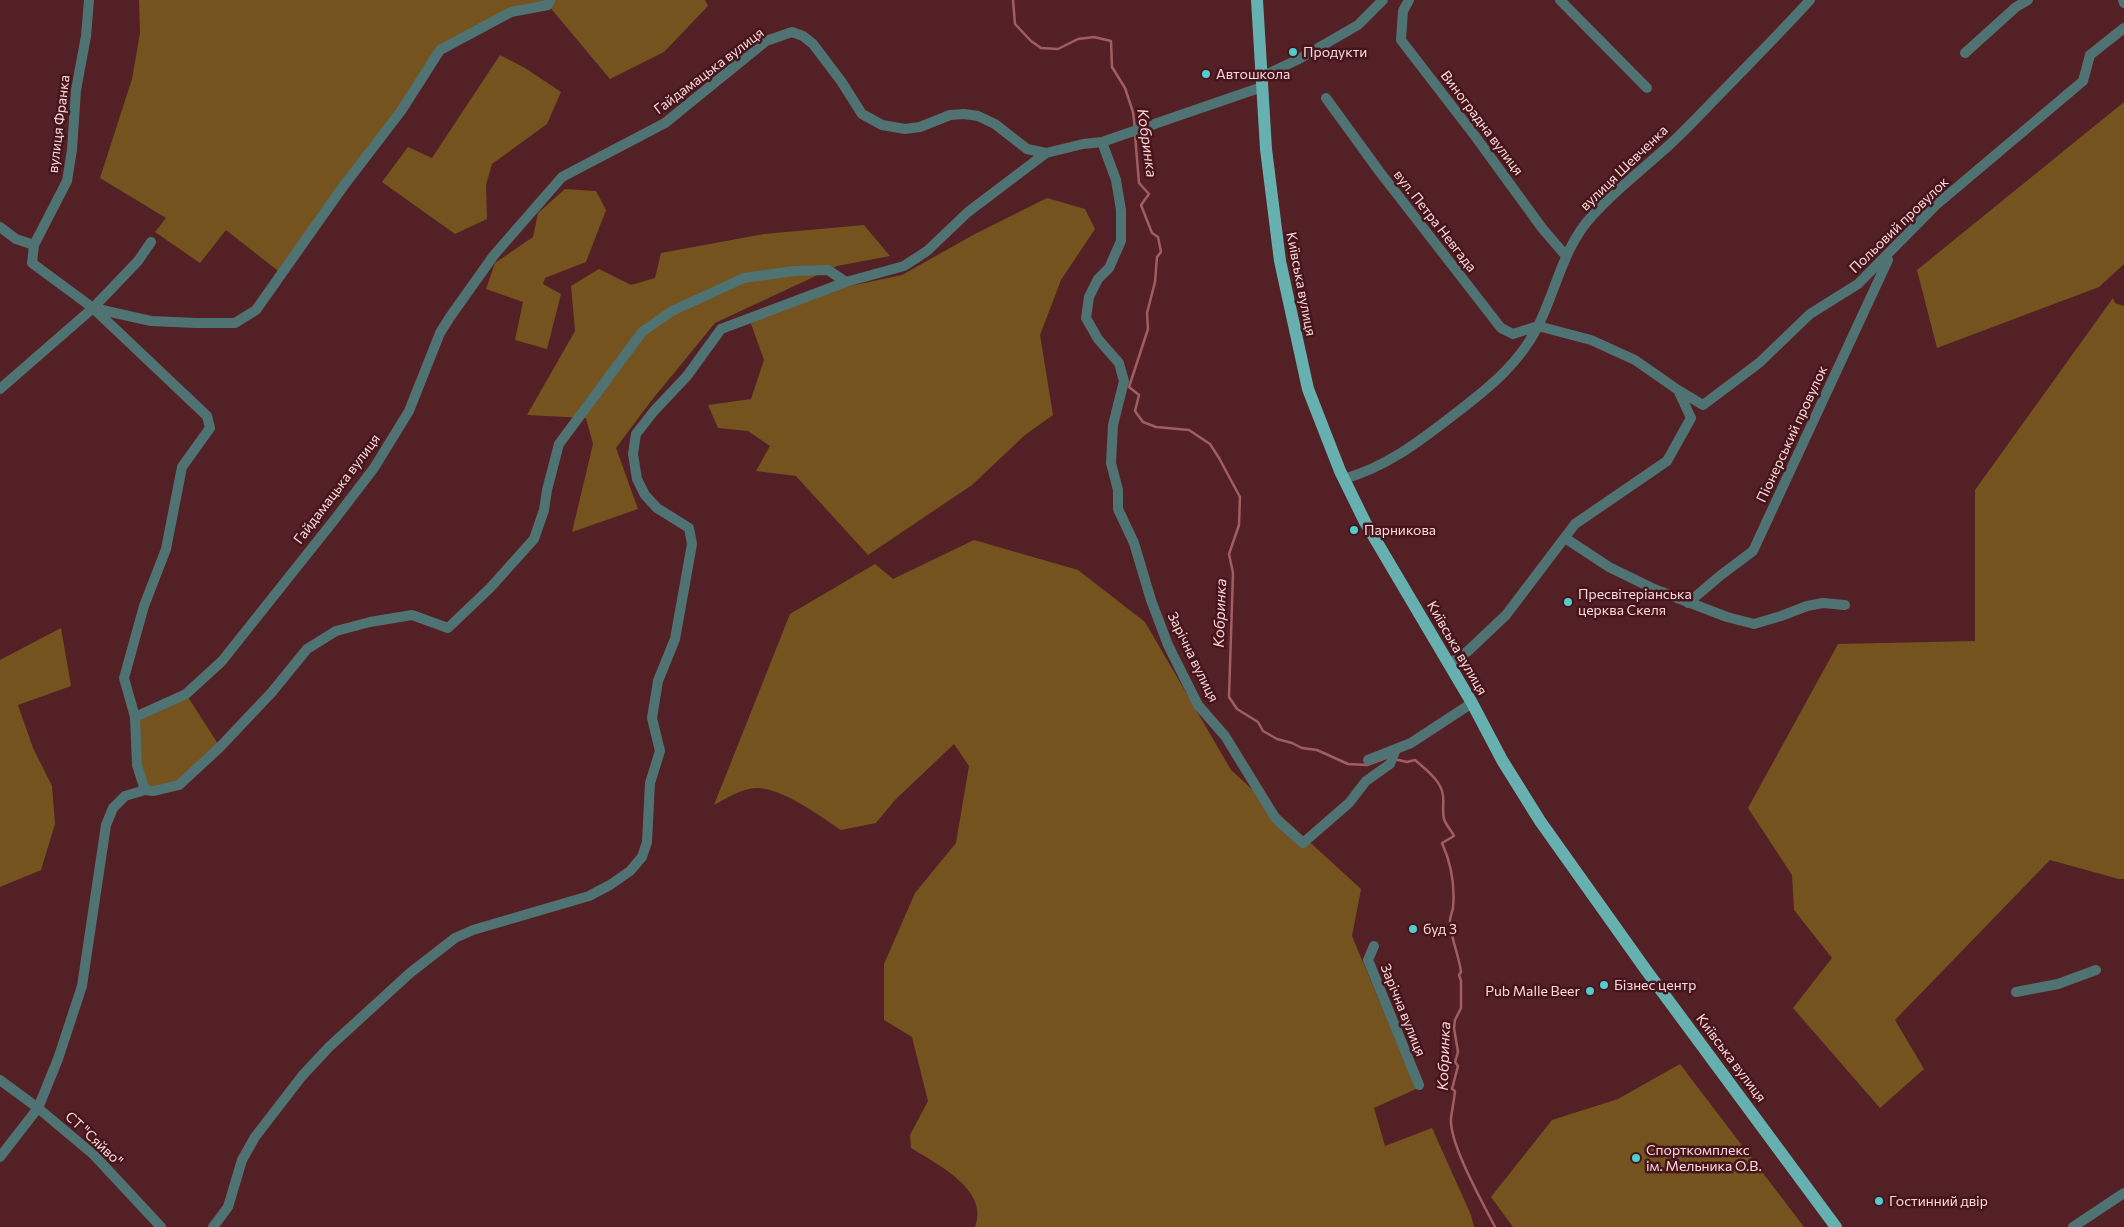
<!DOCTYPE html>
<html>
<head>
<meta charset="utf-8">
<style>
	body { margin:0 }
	canvas { display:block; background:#522025 }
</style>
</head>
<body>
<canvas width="2124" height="1227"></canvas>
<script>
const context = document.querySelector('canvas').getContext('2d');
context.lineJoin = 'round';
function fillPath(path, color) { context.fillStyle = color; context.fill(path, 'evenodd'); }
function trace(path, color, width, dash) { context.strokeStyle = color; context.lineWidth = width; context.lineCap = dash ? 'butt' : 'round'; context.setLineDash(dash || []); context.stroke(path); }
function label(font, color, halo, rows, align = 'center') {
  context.font = font + ' Commissioner,sans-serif'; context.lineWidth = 5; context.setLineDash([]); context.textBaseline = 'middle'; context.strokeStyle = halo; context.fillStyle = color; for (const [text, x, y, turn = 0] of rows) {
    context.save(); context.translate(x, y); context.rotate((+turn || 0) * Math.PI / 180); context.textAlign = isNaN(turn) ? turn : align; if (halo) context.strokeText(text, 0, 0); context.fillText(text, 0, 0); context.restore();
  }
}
const green = new Path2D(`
	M139,0H705L708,6L664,52L610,79L548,5L511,12L440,50L282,274L226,230L200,263L155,232L166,218L100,178L132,79L140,33Z
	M500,55L525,68L561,92L547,124L492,164L486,185L487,219L455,234L382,182L408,147L432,158Z
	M2124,102V264L2099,287L1937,348L1917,270Z
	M565,189L596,191L606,210L586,262L545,278L543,284L561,294L547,349L515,340L523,302L486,289L495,263L533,237L538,213Z
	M1047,198L1085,209L1095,229L1061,280L1040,335L1053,415L1025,435L972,485L868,555L796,476L756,471L770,446L748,431L718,428L708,405L751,399L764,360L750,321L841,288L902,275L973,235Z
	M864,225L890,256L837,266L715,323L651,401L616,448L638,509L572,532L593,444L586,418L527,415L575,331L571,286L599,269L631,285L655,278L661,253L764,234Z
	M2113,298L2115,303L2124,306V879H2119L2050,860L1895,1020L1924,1069L1880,1108L1793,1008L1832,958L1794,910L1792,875L1748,808L1838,644L1975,641V490Z
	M974,540L1078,570L1145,622L1231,770L1361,889L1352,936L1416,1089L1374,1108L1385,1146L1432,1128L1471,1215L1474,1227H975C990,1190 937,1164 911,1148L910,1135L928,1101L912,1037L884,1020V964L915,893L956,843L969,766L954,744L895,800L876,823L841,830C820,816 782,788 757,788C742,788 727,798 714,805L790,614L875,564L893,579Z
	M61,628L71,686L18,705L33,748L52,786L55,824L41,870L0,887V660Z
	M186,694L220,747L179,785L145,790L135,717Z
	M1680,1064L1804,1227H1513L1491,1197L1552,1120L1618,1099Z`);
const stream = new Path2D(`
	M1013,0L1015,24L1031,41L1041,48L1058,49L1078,39L1094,37L1111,41L1112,67L1125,88L1133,112L1135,129
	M1135,135L1139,183L1149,194L1141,205L1152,233L1158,237L1161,252L1157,257L1155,282L1147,313L1148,329L1129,387L1139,395L1135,411L1143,422L1156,427L1189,430L1210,444L1219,458L1240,497L1239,525L1229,554L1233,573L1229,697L1237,709L1258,722L1263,731L1277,739L1292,743L1302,748L1317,750L1348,764L1367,765L1386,758
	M1394,759L1407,762L1415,760C1425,769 1442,781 1443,796C1444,804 1442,811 1444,819C1446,825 1451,830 1454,836L1442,843C1451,863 1455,886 1453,908C1452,913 1449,919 1450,924C1452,941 1459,956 1461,972L1459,975L1461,981V1008L1455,1020L1454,1028L1458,1052L1455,1062L1458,1066L1452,1089L1455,1091C1454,1101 1452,1110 1451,1118C1449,1144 1483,1203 1495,1227`);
const minor = new Path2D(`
	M89,0L86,36L76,90L72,150L67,181L34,245L32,263L93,308L207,416L210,428L182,467L166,549L144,606L124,678L135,717
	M1409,0L1403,11L1401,40L1475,136L1542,228L1566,256
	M1560,0L1647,88
	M2123,0L2124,3
	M1965,53L2016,7L2028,0
	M1261,77L1299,59L1358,25L1383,0
	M1326,98L1379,171L1501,328L1513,334L1538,326L1591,340L1635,360L1678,390L1703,405L1759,363L1810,314L1858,284L1936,205L2083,81L2090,55L2124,28
	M1102,142L1116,180L1121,210V241L1109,268L1098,279L1089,297L1086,318L1098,339L1119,363L1124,381L1113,425L1111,463L1118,490V509L1134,543L1151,600L1168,645L1198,705L1225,736L1276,819L1303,843L1349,803L1366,781L1390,764L1396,749
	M0,227L16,239L34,245
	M93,308L138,261L151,242
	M0,389L93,308L151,321L196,323H235L256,310L342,188L401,111L440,50L511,12L548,5L550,0
	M1344,479C1391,465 1422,439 1460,410C1491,386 1519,363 1537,328C1556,291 1563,247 1592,216C1615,190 1642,170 1667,147C1686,130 1703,111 1721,93C1751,62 1781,32 1810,0
	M1565,538L1609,567L1654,589L1727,617L1754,624L1781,616L1807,606L1823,603L1845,605
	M1688,603L1721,575L1753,551L1888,260
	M1449,664L1468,651L1506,615L1575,524L1667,461L1691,418L1678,390
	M1368,760L1411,743L1472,703
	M145,790L137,765L135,717L186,694L222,661L335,519L374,468L409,411L440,333L450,317L494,255L562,177L665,123L766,41L792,32L803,36L813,44L841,81L862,114L882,125L905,129L920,127L950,115L964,114L978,116L995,124L1027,149L1046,153
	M1374,946L1368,960L1419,1085
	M2016,992L2058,984L2096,970
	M0,1080L38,1108L94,1155L161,1227
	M0,1157L38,1108L58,1059L82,986L106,825L113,808L125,796L145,790L154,791L179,785L220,747L272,692L307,649L336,631L370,622L412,615L448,628L490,588L534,539L544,510L547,490L559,444L642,332L672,311L744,278L794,271L828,270L846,282L904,266L927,251L968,212L1046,153L1083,144L1102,142L1262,87
	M213,1227L228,1207L242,1160L255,1137L302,1076L329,1047L410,973L455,938L473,930L589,896L610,885L630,871L642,857L647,842L650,783L660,751L652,718L658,681L675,639L692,544L689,528L657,508L645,495L637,479L633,454L636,434L654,411L687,376L721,329L846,282
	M2073,1227L2124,1193`);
const major = new Path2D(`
	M1257,0L1266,149L1280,261L1308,389L1340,471L1365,522L1472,703L1502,760L1540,821L1646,970L1836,1227`);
const markers = [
	[1293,52,5,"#52cdce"],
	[1206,74,5,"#52cdce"],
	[1354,530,5,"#52cdce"],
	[1568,602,5,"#52cdce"],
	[1413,929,5,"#52cdce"],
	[1604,985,5,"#52cdce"],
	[1590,991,5,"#52cdce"],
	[1636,1158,5,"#52cdce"],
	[1879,1201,5,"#52cdce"]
];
const poiNames = [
	["Продукти",1303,52],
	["Автошкола",1216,74],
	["Парникова",1364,530],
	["Пресвітеріанська",1578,594],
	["церква Скеля",1578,610],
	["буд 3",1423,929],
	["Бізнес центр",1614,985],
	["Pub Malle Beer",1580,991,"right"],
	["Спорткомплекс",1646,1150],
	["ім. Мельника О.В.",1646,1166],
	["Гостинний двір",1889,1201]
];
const streetNames = [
	["Гайдамацька вулиця",709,71,-37],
	["Виноградна вулиця",1482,123,53],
	["вулиця Франка",59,124,-83],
	["вулиця Шевченка",1624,168,-44],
	["вул. Петра Невгада",1435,221,52],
	["Польовий провулок",1899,225,-44],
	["Київська вулиця",1301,284,79],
	["Піонерський провулок",1792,434,-65],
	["Гайдамацька вулиця",337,489,-53],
	["Київська вулиця",1457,648,60],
	["Зарічна вулиця",1193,657,64],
	["Зарічна вулиця",1403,1010,68],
	["Київська вулиця",1731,1058,53],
	["СТ \"Сяйво\"",94,1139,43]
];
const waterNames = [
	["Кобринка",1147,143,82],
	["Кобринка",1220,613,-88],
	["Кобринка",1444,1056,-88]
];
fillPath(green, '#74531f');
trace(stream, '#a05d62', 2.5);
trace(minor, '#4f7272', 10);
trace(major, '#66b0b0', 12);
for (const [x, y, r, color] of markers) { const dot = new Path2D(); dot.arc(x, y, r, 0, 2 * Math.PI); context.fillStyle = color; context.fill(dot); trace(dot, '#46151c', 2); }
label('14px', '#fbd9da', '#46151c', poiNames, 'left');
label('14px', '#fbd9da', '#46151c', streetNames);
label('italic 15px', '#fdd3d5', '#46151c', waterNames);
</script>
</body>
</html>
